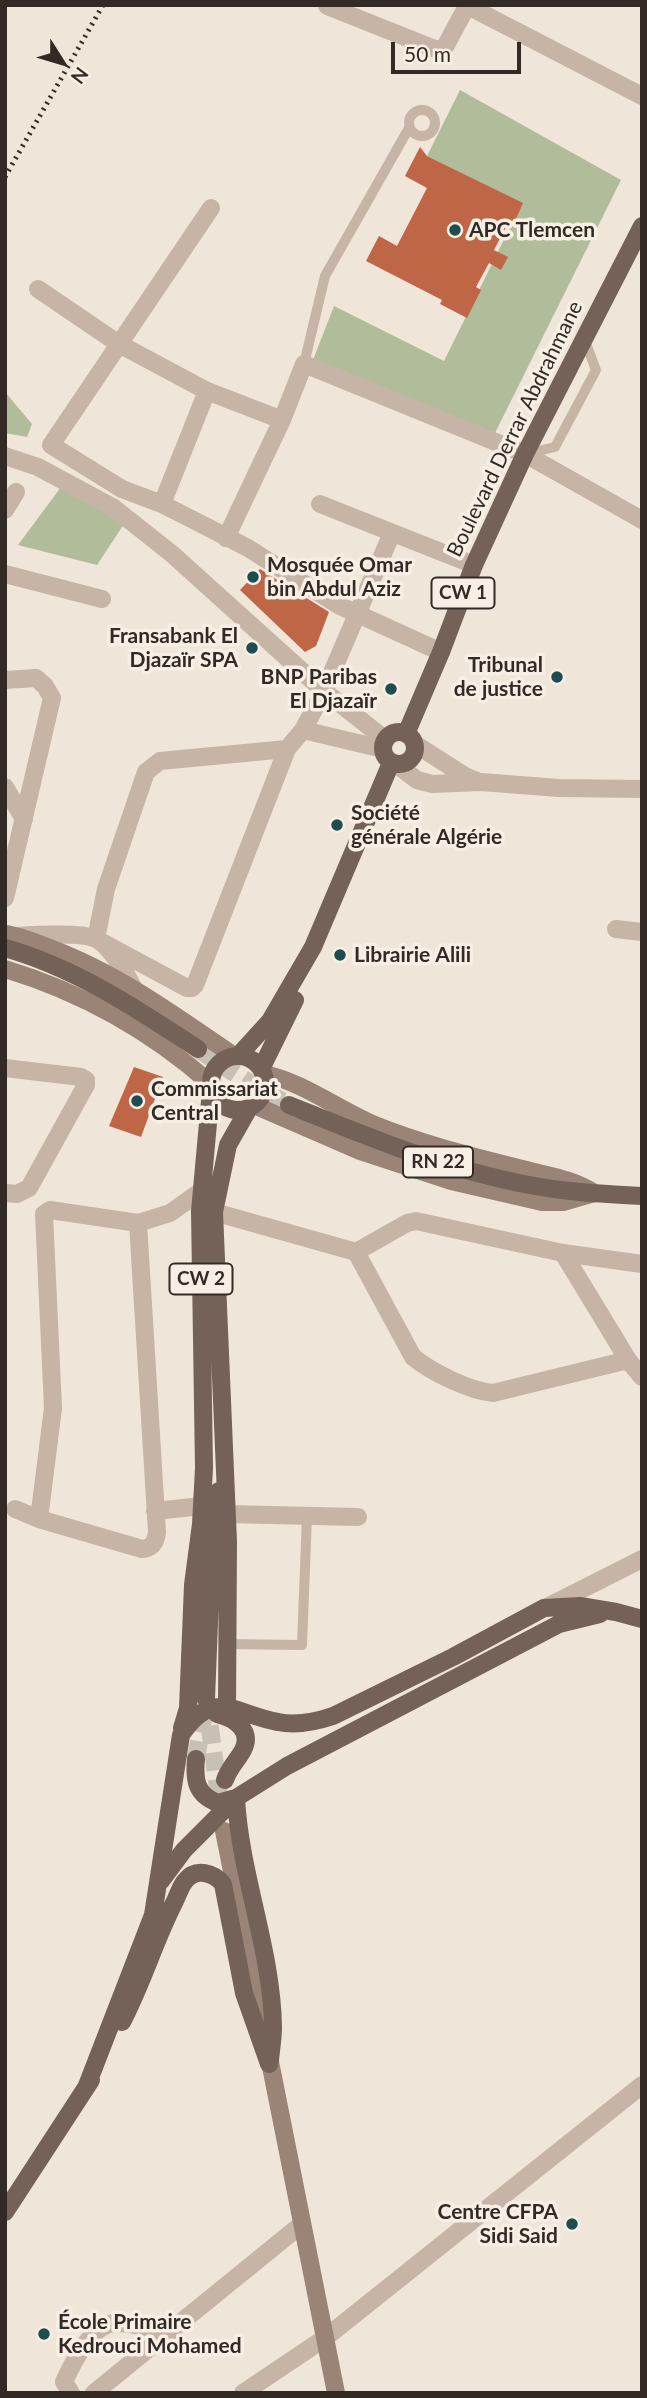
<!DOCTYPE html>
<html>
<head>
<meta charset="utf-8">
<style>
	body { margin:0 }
	#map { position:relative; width:647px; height:2398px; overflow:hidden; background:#efe5d9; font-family:Lato,sans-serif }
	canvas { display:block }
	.frame { position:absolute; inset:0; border:7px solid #332a26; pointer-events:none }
	.north { position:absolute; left:28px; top:28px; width:70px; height:70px; -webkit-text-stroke:5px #f7efe4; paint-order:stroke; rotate:127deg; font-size:19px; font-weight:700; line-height:28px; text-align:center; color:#332a26 }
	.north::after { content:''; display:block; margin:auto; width:24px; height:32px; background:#332a26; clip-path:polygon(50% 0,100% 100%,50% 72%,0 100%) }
	.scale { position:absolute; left:391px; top:42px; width:130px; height:32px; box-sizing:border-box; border:4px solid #332a26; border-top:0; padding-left:9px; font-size:21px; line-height:24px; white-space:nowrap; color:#332a26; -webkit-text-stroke:5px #f7efe4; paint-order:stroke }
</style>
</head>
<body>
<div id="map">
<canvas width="647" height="2398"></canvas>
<div class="frame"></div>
<div class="north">N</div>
<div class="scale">50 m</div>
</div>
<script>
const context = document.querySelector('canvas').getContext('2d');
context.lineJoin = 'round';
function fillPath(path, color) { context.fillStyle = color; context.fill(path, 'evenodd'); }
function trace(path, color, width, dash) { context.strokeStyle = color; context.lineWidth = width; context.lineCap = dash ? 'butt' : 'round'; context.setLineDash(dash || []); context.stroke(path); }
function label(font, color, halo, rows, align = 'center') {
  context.font = font + ' Lato,sans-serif'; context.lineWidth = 7; context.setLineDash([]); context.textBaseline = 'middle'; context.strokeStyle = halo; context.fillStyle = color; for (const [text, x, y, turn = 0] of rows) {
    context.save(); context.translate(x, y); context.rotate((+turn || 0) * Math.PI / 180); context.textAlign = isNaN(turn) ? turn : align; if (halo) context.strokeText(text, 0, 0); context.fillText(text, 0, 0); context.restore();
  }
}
const green = new Path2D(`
	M460,90L621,180L495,433L313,360L334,306L444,361L522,203L427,156Z
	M5,392L32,424L27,437L5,433Z
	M61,487L98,504L124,524L97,565L18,545Z`);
const building = new Path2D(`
	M420,147L427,156L523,203L512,228L507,225L494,250L508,257L501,270L489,263L476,287L481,290L467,318L440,304L442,300L366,261L379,236L397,246L427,188L405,176Z
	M260,569L329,612L316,646L305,652L240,590Z
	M134,1067L163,1077L141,1137L109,1126Z`);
const secondaryTunnel = new Path2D(`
	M206,1699L222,1817`);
const primaryTunnel = new Path2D(`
	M198,1049L248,1082L289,1105
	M196,1759L206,1702`);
const lane = new Path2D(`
	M409 123a13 13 0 1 1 26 0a13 13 0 1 1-26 0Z
	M304,364L325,276L409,128
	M525,454L555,447L596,370L584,338
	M227,1644L302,1645L307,1516`);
const street = new Path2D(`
	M466,5L642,96
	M327,6L435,49H442L446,45L467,6
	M211,208L51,445L122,489L162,504L248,548L338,605L441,652
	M38,289L119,344L207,391L282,420
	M5,456L38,467L114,508L172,554L324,691L386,740
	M162,504L207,391
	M320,504L474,565
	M5,510L16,492
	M226,538L282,420L304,364L525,454L642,520
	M5,574L102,599
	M5,680L36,678L45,686L52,698L5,898
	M303,730L383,749
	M415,744L465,776L477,781
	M287,749L160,761L146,772L106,889L96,939L187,988H192L195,985L287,749L303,730L324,691L392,533
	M396,764L417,780L432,784L481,782L559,788L642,789
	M5,787L24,819
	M616,929L642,932
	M18,936C34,935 83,932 96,939C110,946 126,973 133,987
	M5,1068L81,1077L86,1080V1085L29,1188L17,1194L5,1193
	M200,1211L214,1212L356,1252L413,1357C431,1372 470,1391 493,1393L628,1360
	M356,1252L407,1223L416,1221L563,1253L642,1264
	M563,1253L628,1360L642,1377
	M15,1509L39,1519L142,1549C152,1548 156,1542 157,1532L138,1223
	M155,1511L202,1506
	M227,1514L358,1517
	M39,1519L53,1408L44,1214L50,1210L138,1223L170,1213L201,1191
	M545,1608L642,1559
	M71,2393L64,2382C72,2364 92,2323 116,2323C133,2323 153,2329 170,2332
	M94,2393L302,2224
	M243,2393L325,2338L642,2085`);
const secondary = new Path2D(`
	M5,934C21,936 36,943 52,949C118,974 176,1016 234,1056
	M5,969C81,992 151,1031 211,1084
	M264,1074C301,1081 339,1110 375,1125C427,1146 480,1158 534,1172C555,1177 576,1181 594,1193
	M254,1105L360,1151L451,1181L542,1202H563L594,1193
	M224,1831L336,2393`);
const primary = new Path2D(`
	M383 748a16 16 0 1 1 32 0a16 16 0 1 1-32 0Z
	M406,734L441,652L474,565L525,454L642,226
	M5,948C76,968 137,1009 198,1049
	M239,1055L270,1021L313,947L391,763
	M211 1083a27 27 0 1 1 54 0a27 27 0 1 1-54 0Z
	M261,1069L295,1000
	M289,1105C366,1136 442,1168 524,1184C563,1192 602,1194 642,1196
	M206,1699L213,1523L219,1491
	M227,1706L228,1542L214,1212L228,1145L249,1108
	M217,1714C234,1718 253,1730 243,1750C237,1761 229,1768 225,1780
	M182,1728L188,1708L193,1585L201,1524L204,1468L200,1211L211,1090
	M196,1759C194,1780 196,1795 218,1803L236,1798C240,1875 272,1950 273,2027C273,2038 271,2049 270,2060
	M161,1881L184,1850L236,1798L287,1766L559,1624L600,1614
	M122,2022C142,1984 154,1943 173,1905C177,1898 180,1887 185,1881C196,1867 214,1873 223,1884L244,1993L269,2064
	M86,2088L153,1915L181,1735C214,1686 236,1715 278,1722C297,1726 315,1722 333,1716L453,1657L544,1608L580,1606L616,1612L642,1619
	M5,2212L91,2080`);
const rail = new Path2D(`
	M5,177L103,5`);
const markers = [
	[455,230,7,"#1e4d51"],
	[253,577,7,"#1e4d51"],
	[252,648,7,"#1e4d51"],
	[557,677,7,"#1e4d51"],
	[391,689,7,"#1e4d51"],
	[337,825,7,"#1e4d51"],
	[340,955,7,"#1e4d51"],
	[137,1101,7,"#1e4d51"],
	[572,2224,7,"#1e4d51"],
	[44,2334,7,"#1e4d51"]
];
const shields = [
	[463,593,63],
	[438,1162,70],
	[201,1279,63]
];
const shieldNames = [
	["CW 1",463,593],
	["RN 22",438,1162],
	["CW 2",201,1279]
];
const poiNames = [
	["APC Tlemcen",469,230],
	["Mosquée Omar",267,565],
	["bin Abdul Aziz",267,589],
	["Fransabank El",238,636,"right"],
	["Djazaïr SPA",238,660,"right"],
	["Tribunal",543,665,"right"],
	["de justice",543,689,"right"],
	["BNP Paribas",377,677,"right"],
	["El Djazaïr",377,701,"right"],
	["Société",351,813],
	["générale Algérie",351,837],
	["Librairie Alili",354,955],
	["Commissariat",151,1089],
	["Central",151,1113],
	["Centre CFPA",558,2212,"right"],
	["Sidi Said",558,2236,"right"],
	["École Primaire",58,2322],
	["Kedrouci Mohamed",58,2346]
];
const streetNames = [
	["Boulevard Derrar Abdrahmane",515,429,-64]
];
fillPath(green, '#b1bd9a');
fillPath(building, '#bf6647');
trace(secondaryTunnel, '#c9c0b5', 18, [18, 9]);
trace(primaryTunnel, '#c9c0b5', 18, [18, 9]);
trace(lane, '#c6b5a6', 10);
trace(street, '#c6b5a6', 18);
trace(secondary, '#9a8477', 18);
trace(primary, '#746258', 18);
trace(rail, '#332a26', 5, [2, 5]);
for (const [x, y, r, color] of markers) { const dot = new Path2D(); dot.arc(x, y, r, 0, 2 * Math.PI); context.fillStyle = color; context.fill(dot); trace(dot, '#f7efe4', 2.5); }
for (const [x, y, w] of shields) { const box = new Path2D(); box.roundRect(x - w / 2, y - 15.5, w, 31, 5); context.fillStyle = '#f7efe4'; context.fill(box); trace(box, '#332a26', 2); }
label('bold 19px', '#332a26', null, shieldNames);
label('bold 21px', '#332a26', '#f7efe4', poiNames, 'left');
label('21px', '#332a26', '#f7efe4', streetNames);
</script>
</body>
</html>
